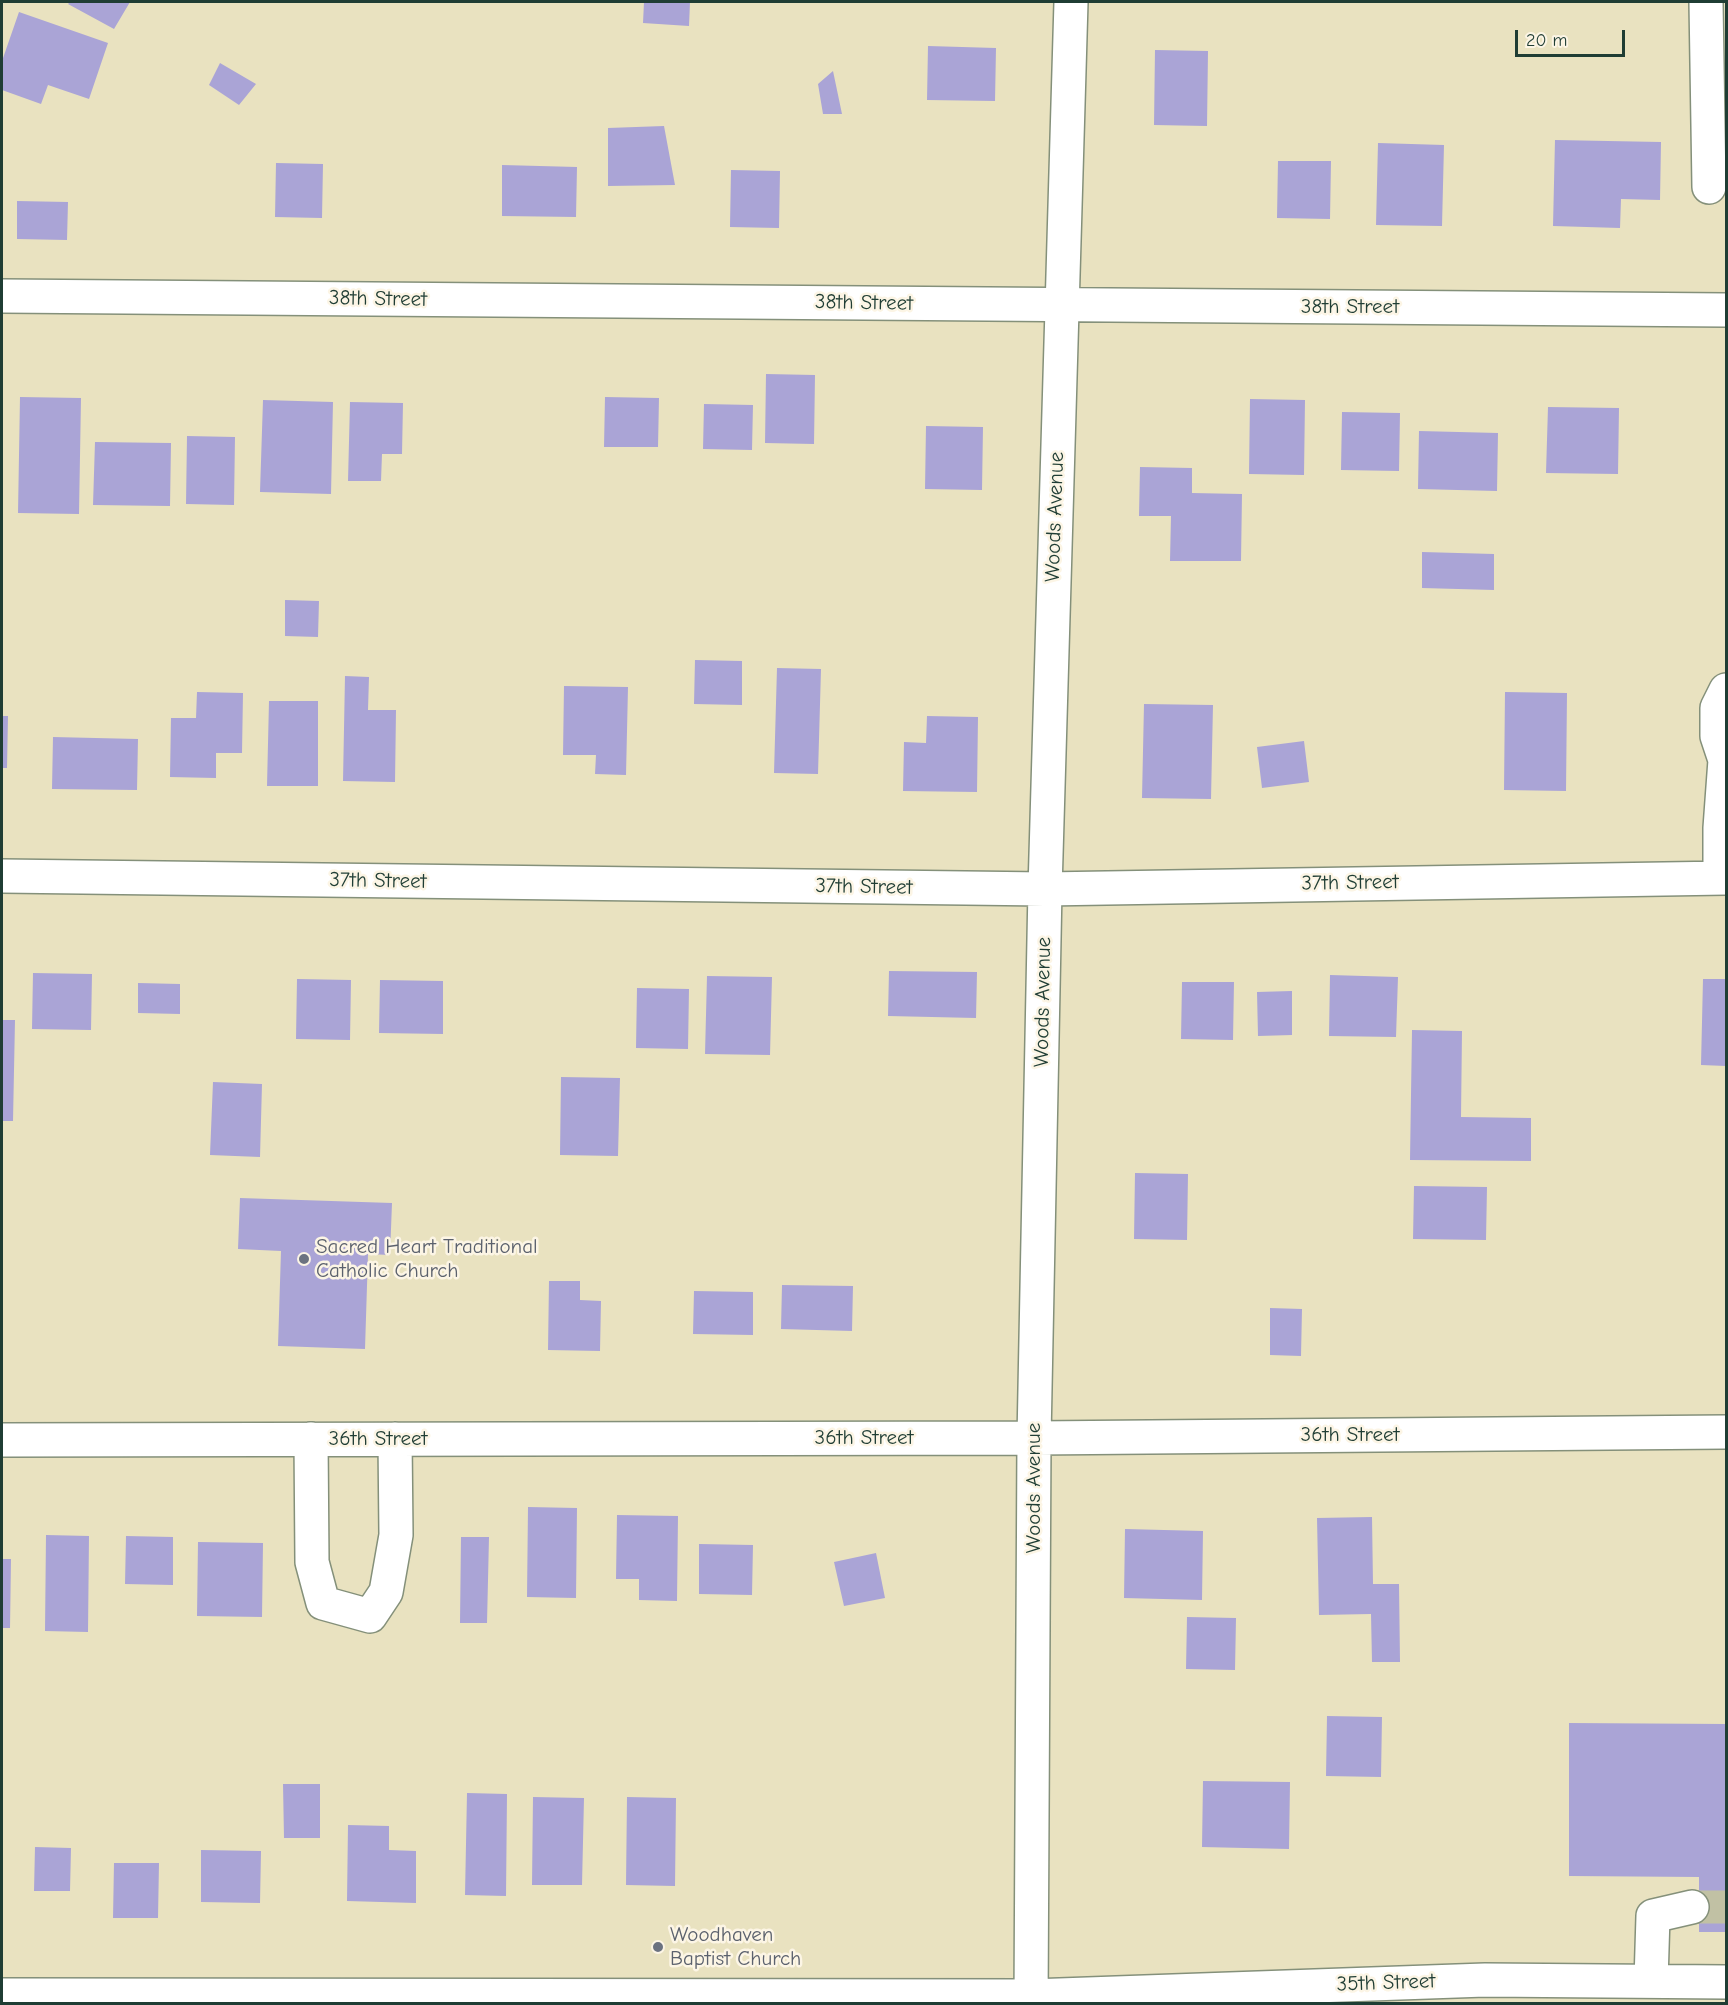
<!DOCTYPE html>
<html>
<head>
<meta charset="utf-8">
<style>
	body { margin:0 }
	#map { position:relative; width:1728px; height:2005px; overflow:hidden; background:#e9e2c0; font-family:"Comic Neue",sans-serif }
	canvas { display:block }
	.frame { position:absolute; inset:0; border:3px solid #1f3d34; pointer-events:none }
	.scale { position:absolute; left:1515px; top:30px; width:110px; height:27px; box-sizing:border-box; border:3px solid #1f3d34; border-top:0; padding-left:8px; font-size:18px; line-height:21px; white-space:nowrap; color:#1f3d34; -webkit-text-stroke:4px #fcf5e5; paint-order:stroke }
</style>
</head>
<body>
<div id="map">
<canvas width="1728" height="2005"></canvas>
<div class="frame"></div>
<div class="scale">20 m</div>
</div>
<script>
const context = document.querySelector('canvas').getContext('2d');
context.lineJoin = 'round';
function fillPath(path, color) { context.fillStyle = color; context.fill(path, 'evenodd'); }
function trace(path, color, width, dash) { context.strokeStyle = color; context.lineWidth = width; context.lineCap = dash ? 'butt' : 'round'; context.setLineDash(dash || []); context.stroke(path); }
function label(font, color, halo, rows, align = 'center') {
  context.font = font + ' "Comic Neue",sans-serif'; context.lineWidth = 5; context.setLineDash([]); context.textBaseline = 'middle'; context.strokeStyle = halo; context.fillStyle = color; for (const [text, x, y, turn = 0] of rows) {
    context.save(); context.translate(x, y); context.rotate((+turn || 0) * Math.PI / 180); context.textAlign = isNaN(turn) ? turn : align; if (halo) context.strokeText(text, 0, 0); context.fillText(text, 0, 0); context.restore();
  }
}
const building = new Path2D(`
	M70,2H130L114,29L68,4Z
	M644,2H690L689,26L643,23Z
	M19,12L108,43L89,99L48,85L41,104L2,90V61Z
	M928,46L996,48L995,101L927,100Z
	M1155,50L1208,51L1207,126L1154,125Z
	M220,63L256,84L239,105L209,85Z
	M833,71L842,114H823L818,84Z
	M664,126L675,185L608,186V128Z
	M1555,140L1661,142L1660,200L1621,199L1620,228L1553,226Z
	M1378,143L1444,145L1442,226L1376,225Z
	M1278,161H1331L1330,219L1277,218Z
	M276,163L323,164L322,218L275,217Z
	M502,165L577,167L576,217L502,216Z
	M731,170L780,171L779,228L730,227Z
	M17,201L68,202L67,240L17,239Z
	M766,374L815,375L814,444L765,443Z
	M20,397L81,398L79,514L18,513Z
	M605,397L659,398L658,447H604Z
	M1250,399L1305,400L1304,475L1249,474Z
	M263,400L333,402L331,494L260,492Z
	M350,402L403,403L402,454H382L381,481H348Z
	M704,404L753,405L752,450L703,449Z
	M1548,407L1619,408L1618,474L1546,473Z
	M1342,412L1400,413L1399,471L1341,470Z
	M926,426L983,427L982,490L925,489Z
	M1419,431L1498,433L1497,491L1418,489Z
	M187,436L235,437L234,505L186,504Z
	M95,442L171,443L170,506L93,505Z
	M1140,467L1192,468V493L1242,494L1241,561H1170L1171,516H1139Z
	M1422,552L1494,554V590L1422,588Z
	M285,600L319,601L318,637L285,636Z
	M695,660L742,661V705L694,704Z
	M777,668L821,669L818,774L774,773Z
	M345,676L369,677L368,710H396L395,782L343,781Z
	M564,686L628,687L626,775L595,774L596,755H563Z
	M197,692L243,693L242,753H216V778L170,777L171,718H196Z
	M1505,692L1567,693L1566,791L1504,790Z
	M269,701H318V786H267Z
	M1144,704L1213,705L1211,799L1142,798Z
	M2,716H8L7,768H2Z
	M927,716L978,717L977,792L903,791L904,742L926,743Z
	M53,737L138,739L137,790L52,789Z
	M1304,741L1309,782L1262,788L1257,747Z
	M889,971L977,972L976,1018L888,1016Z
	M33,973L92,974L91,1030L32,1029Z
	M1330,975L1398,977L1396,1037L1329,1036Z
	M707,976L772,977L770,1055L705,1054Z
	M297,979L351,980L350,1040L296,1039Z
	M1703,979H1726V1066L1701,1065Z
	M380,980L443,981V1034L379,1033Z
	M1182,982H1234L1233,1040L1181,1039Z
	M138,983L180,984V1014L138,1013Z
	M637,988L689,989L688,1049L636,1048Z
	M1292,991V1035L1258,1036L1257,992Z
	M2,1020H15L13,1121H2Z
	M1412,1030L1462,1031L1461,1117L1531,1118V1161L1410,1160Z
	M561,1077L620,1078L618,1156L560,1155Z
	M213,1082L262,1084L260,1157L210,1155Z
	M1135,1173L1188,1174L1187,1240L1134,1239Z
	M1414,1186L1487,1187L1486,1240L1413,1239Z
	M240,1198L392,1203L390,1255L368,1254L365,1349L278,1346L281,1251L238,1249Z
	M549,1281H580V1300L601,1301L600,1351L548,1350Z
	M782,1285L853,1286L852,1331L781,1329Z
	M694,1291L753,1292V1335L693,1334Z
	M1270,1308L1302,1309L1301,1356L1270,1355Z
	M528,1507L577,1508L576,1598L527,1597Z
	M617,1515L678,1516L677,1601L639,1600V1579H616Z
	M1372,1517L1373,1584H1399L1400,1662H1372L1371,1614L1319,1615L1317,1518Z
	M1125,1529L1203,1531L1202,1600L1124,1598Z
	M46,1535L89,1536L88,1632L45,1631Z
	M126,1536L173,1537V1585L125,1584Z
	M461,1537H489L487,1623H460Z
	M198,1542L263,1543L262,1617L197,1616Z
	M699,1544L753,1545L752,1595L699,1594Z
	M876,1553L885,1598L844,1606L834,1562Z
	M2,1559H11L10,1628H2Z
	M1187,1617L1236,1618L1235,1670L1186,1669Z
	M1327,1716L1382,1717L1381,1777L1326,1776Z
	M1569,1723L1726,1724V1932H1699V1877L1569,1876Z
	M1203,1781L1290,1782L1289,1849L1202,1847Z
	M283,1784H320V1838H284Z
	M467,1793L507,1794L506,1896L465,1895Z
	M533,1797L584,1798L582,1885H532Z
	M627,1797L676,1798L675,1886L626,1885Z
	M348,1825L389,1826V1850L416,1851V1903L347,1901Z
	M35,1847L71,1848L70,1891H34Z
	M201,1850L261,1851L260,1903L201,1902Z
	M114,1863H159L158,1918H113Z`);
const minorTunnel = new Path2D(`
	M1692,1907H1726`);
const minor = new Path2D(`
	M1706,2L1709,187
	M2,296L1726,310
	M2,876L1045,889L1726,878
	M1720,878V828L1725,760L1717,736V708L1726,690
	M311,1439L312,1562L323,1603L370,1616L386,1592L396,1535L395,1439
	M2,1440L1034,1438L1726,1432
	M1651,1981L1653,1916L1692,1907
	M2,1995L1031,1996L1485,1980L1726,1982
	M1031,2004L1034,1438L1045,889L1071,2`);
const markers = [
	[304,1259,6,"#6b7280"],
	[658,1947,6,"#6b7280"]
];
const streetNames = [
	["38th Street",378,299,1],
	["38th Street",864,303,1],
	["38th Street",1350,307],
	["Woods Avenue",1055,517,-88],
	["37th Street",378,881,1],
	["37th Street",1350,883,-1],
	["37th Street",864,887,1],
	["Woods Avenue",1043,1002,-89],
	["36th Street",1350,1435],
	["36th Street",864,1438],
	["36th Street",378,1439],
	["Woods Avenue",1034,1488,-90],
	["35th Street",1386,1983,-2]
];
const worshipNames = [
	["Sacred Heart Traditional",316,1247],
	["Catholic Church",316,1271],
	["Woodhaven",670,1935],
	["Baptist Church",670,1959]
];
fillPath(building, '#aaa4d6');
trace(minorTunnel, '#c1c1a4', 33, [33, 16]);
trace(minor, '#84907a', 36);
trace(minor, '#fff', 33);
for (const [x, y, r, color] of markers) { const dot = new Path2D(); dot.arc(x, y, r, 0, 2 * Math.PI); context.fillStyle = color; context.fill(dot); trace(dot, '#fcf5e5', 2); }
label('21px', '#1f3d34', '#fcf5e5', streetNames);
label('21px', '#5b616d', '#fcf5e5', worshipNames, 'left');
</script>
</body>
</html>
